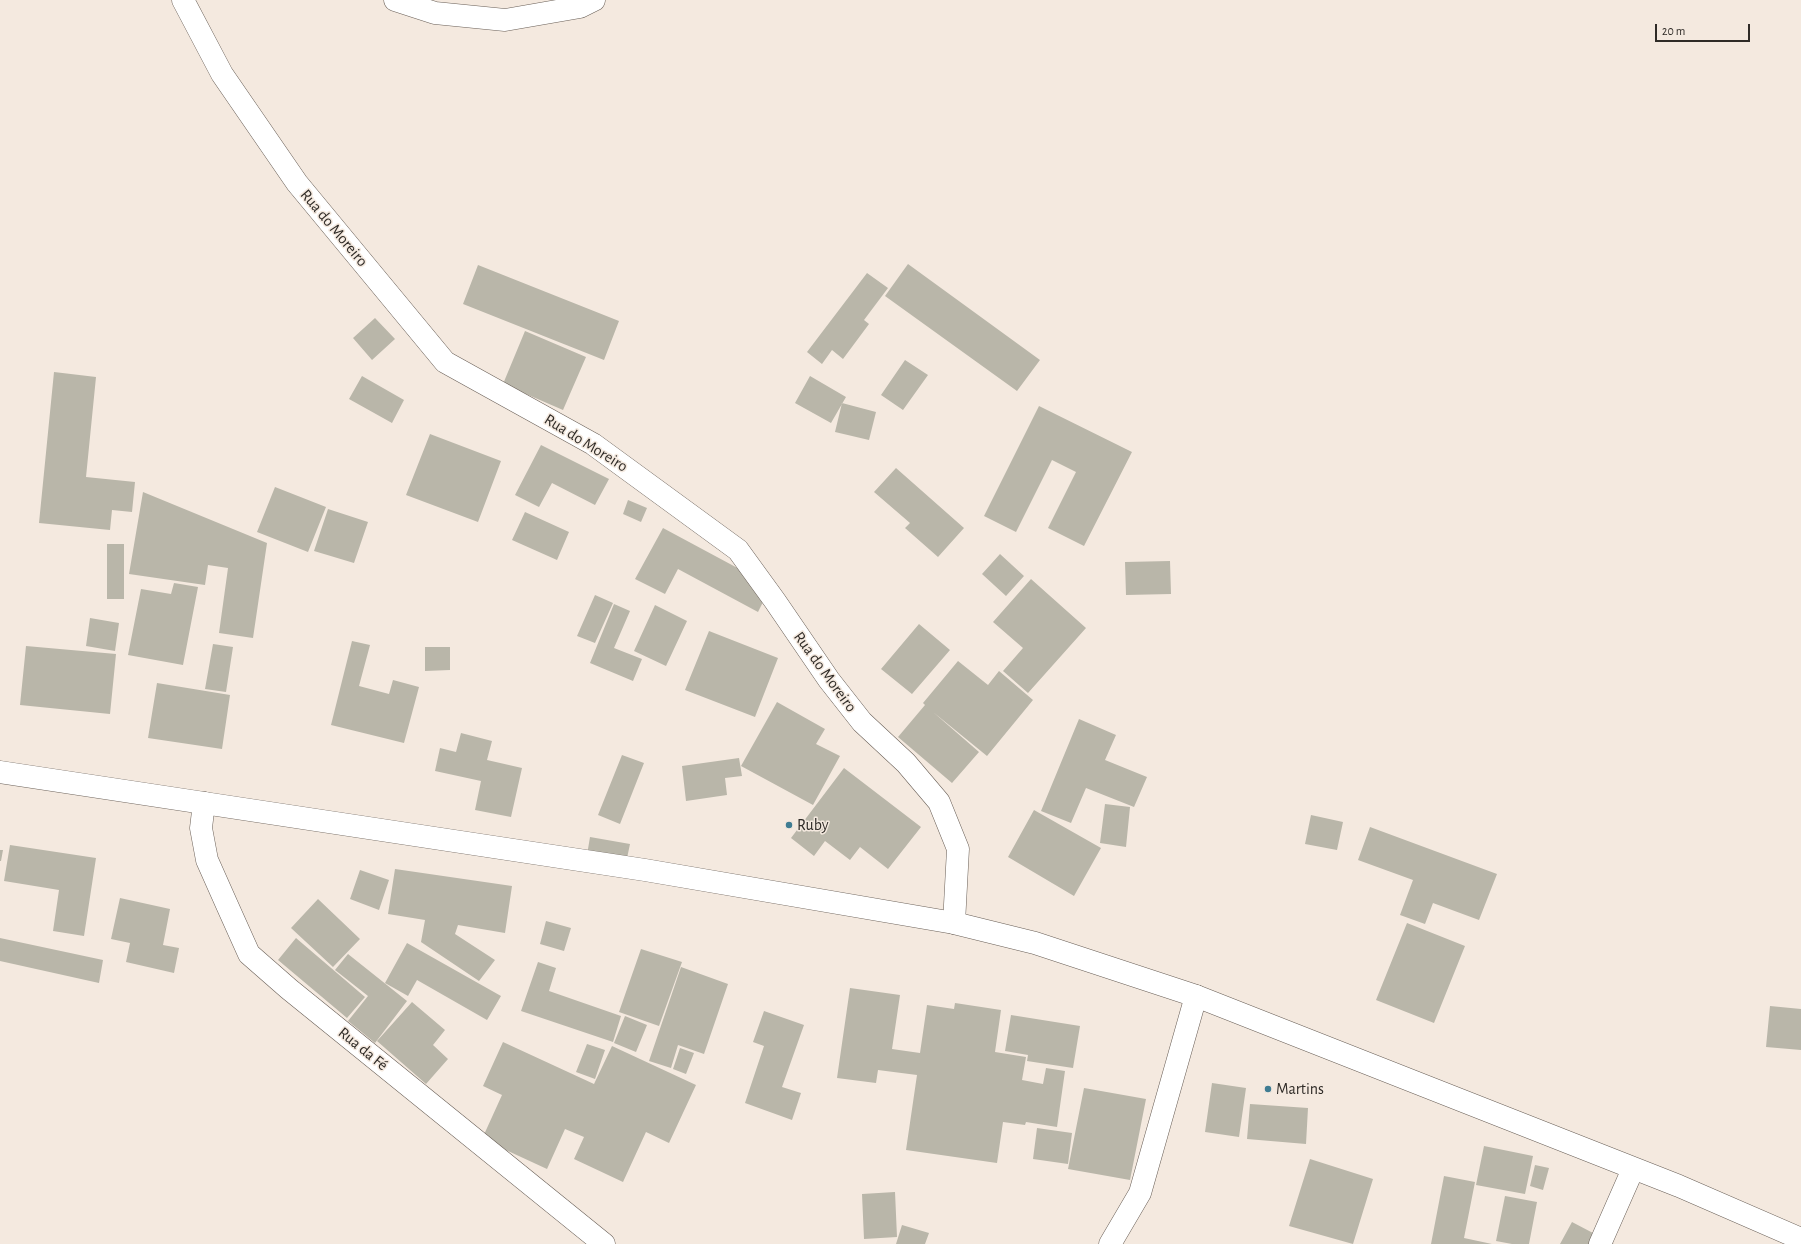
<!DOCTYPE html>
<html>
<head>
<meta charset="utf-8">
<style>
	body { margin:0 }
	#map { position:relative; width:1801px; height:1244px; overflow:hidden; background:#f4e9df; font-family:"Alegreya Sans",sans-serif }
	canvas { display:block }
	.scale { position:absolute; left:1655px; top:24px; width:95px; height:18px; box-sizing:border-box; border:2px solid #2f2b27; border-top:0; padding-left:5px; font-size:12px; line-height:14px; white-space:nowrap; color:#2f2b27; -webkit-text-stroke:3px #f4e9df; paint-order:stroke }
</style>
</head>
<body>
<div id="map">
<canvas width="1801" height="1244"></canvas>
<div class="scale">20 m</div>
</div>
<script>
const context = document.querySelector('canvas').getContext('2d');
context.lineJoin = 'round';
function fillPath(path, color) { context.fillStyle = color; context.fill(path, 'evenodd'); }
function trace(path, color, width, dash) { context.strokeStyle = color; context.lineWidth = width; context.lineCap = dash ? 'butt' : 'round'; context.setLineDash(dash || []); context.stroke(path); }
function label(font, color, halo, rows, align = 'center') {
  context.font = font + ' "Alegreya Sans",sans-serif'; context.lineWidth = 3; context.setLineDash([]); context.textBaseline = 'middle'; context.strokeStyle = halo; context.fillStyle = color; for (const [text, x, y, turn = 0] of rows) {
    context.save(); context.translate(x, y); context.rotate((+turn || 0) * Math.PI / 180); context.textAlign = isNaN(turn) ? turn : align; if (halo) context.strokeText(text, 0, 0); context.fillText(text, 0, 0); context.restore();
  }
}
const building = new Path2D(`
	M908,264L1040,360L1017,391L885,296Z
	M478,265L619,321L604,360L463,304Z
	M867,273L888,288L864,320L869,324L843,359L832,350L822,364L807,352Z
	M375,318L395,339L372,360L353,338Z
	M525,331L586,357L563,410L503,384Z
	M905,360L928,375L903,410L881,395Z
	M54,372L96,377L86,477L135,482L132,512L112,510L110,530L39,523Z
	M362,376L404,400L392,423L349,399Z
	M810,376L846,397L831,423L795,403Z
	M842,403L876,412L869,440L835,432Z
	M1039,406L1132,452L1084,546L1048,528L1076,472L1052,460L1016,532L984,516Z
	M430,434L501,461L478,522L406,495Z
	M541,445L609,479L595,505L552,483L539,507L515,495Z
	M896,468L964,528L938,557L905,528L910,523L874,492Z
	M275,487L326,507L308,552L257,532Z
	M143,492L267,543L253,638L219,633L228,568L208,565L205,585L129,574Z
	M628,500L647,508L641,522L623,514Z
	M328,509L368,522L354,563L314,551Z
	M525,512L569,532L557,560L512,540Z
	M663,528L771,586L758,612L678,569L665,594L635,579Z
	M107,544H124V599H107Z
	M1000,554L1024,576L1006,596L982,574Z
	M1170,561L1171,594L1126,595L1125,562Z
	M1031,579L1086,628L1028,693L1003,671L1023,648L993,622Z
	M174,583L198,587L183,665L128,655L141,589L171,594Z
	M595,595L613,603L595,643L577,636Z
	M614,604L630,611L614,648L642,659L633,681L590,663Z
	M655,605L687,621L666,666L634,651Z
	M90,618L119,623L115,651L86,646Z
	M919,624L950,650L912,694L881,669Z
	M709,631L778,658L755,717L685,690Z
	M352,641L370,645L359,686L389,694L393,680L419,687L404,743L331,725Z
	M213,644L233,647L226,692L205,689Z
	M26,646L116,654L110,714L20,705Z
	M425,647H450V670L425,671Z
	M958,661L988,685L999,671L1033,700L987,756L933,712L979,752L952,783L898,737L925,705L923,703Z
	M157,683L230,695L222,749L148,738Z
	M777,702L825,729L816,744L840,756L813,805L741,766Z
	M1079,719L1116,735L1105,760L1147,777L1134,807L1086,788L1071,823L1041,811Z
	M461,733L492,741L487,760L522,768L511,817L475,810L481,781L435,771L440,748L456,752Z
	M622,755L644,763L620,824L598,815Z
	M739,758L742,776L725,778L727,795L686,801L682,766Z
	M844,768L921,827L888,869L860,847L850,860L825,841L814,856L791,838Z
	M1105,804L1130,807L1126,847L1100,843Z
	M1034,810L1101,848L1074,896L1008,857Z
	M1311,815L1343,822L1337,850L1305,844Z
	M1370,827L1497,874L1479,920L1433,903L1425,924L1400,915L1413,880L1358,860Z
	M590,837L630,844L626,863L587,855Z
	M10,845L96,858L84,936L53,931L59,890L4,881Z
	M0,850H3L1,861H0Z
	M395,869L512,886L505,933L458,925L455,934L495,960L479,981L421,942L425,920L388,914Z
	M360,870L389,880L379,910L350,899Z
	M120,898L170,909L163,945L179,948L174,973L126,962L130,943L111,939Z
	M318,899L360,939L333,967L291,928Z
	M546,921L571,928L564,951L540,944Z
	M1407,923L1465,946L1434,1023L1376,1000Z
	M0,938L103,960L99,983L0,961Z
	M296,938L365,997L347,1018L278,960Z
	M407,943L501,996L487,1020L417,980L408,996L385,983Z
	M641,949L682,962L659,1026L619,1012Z
	M348,954L407,1001L375,1043L348,1021L368,996L335,970Z
	M538,962L556,968L549,991L621,1016L613,1042L521,1011Z
	M681,967L728,984L704,1054L678,1045L671,1068L649,1061Z
	M850,988L900,995L892,1049L920,1053L927,1005L954,1009L955,1003L1001,1010L995,1052L1026,1057L1022,1080L1043,1084L1046,1068L1065,1071L1057,1127L1026,1122L1025,1125L1003,1122L997,1163L906,1150L917,1075L878,1070L876,1083L837,1078Z
	M412,1002L445,1030L433,1045L448,1059L426,1084L377,1041Z
	M1770,1006L1801,1009V1050L1766,1047Z
	M764,1011L804,1025L782,1087L801,1093L792,1120L745,1103L764,1046L753,1042Z
	M1011,1015L1080,1026L1073,1068L1027,1061L1028,1055L1005,1051Z
	M625,1016L647,1025L636,1052L614,1043Z
	M503,1042L594,1084L612,1046L696,1085L669,1143L646,1132L623,1182L574,1159L584,1137L565,1129L547,1169L482,1139L502,1095L483,1086Z
	M587,1044L605,1050L595,1079L576,1072Z
	M680,1048L694,1053L686,1074L673,1069Z
	M1212,1083L1246,1088L1239,1137L1205,1132Z
	M1084,1088L1146,1099L1130,1180L1068,1169Z
	M1250,1104L1308,1108L1306,1144L1247,1139Z
	M1037,1128L1072,1133L1068,1164L1033,1159Z
	M1484,1146L1533,1156L1525,1194L1476,1185Z
	M1310,1159L1373,1179L1353,1244L1289,1226Z
	M1535,1165L1549,1168L1543,1190L1530,1186Z
	M1444,1176L1475,1182L1464,1238L1492,1244H1431Z
	M895,1192L897,1237L864,1239L862,1194Z
	M1505,1196L1537,1202L1529,1244H1512L1496,1241Z
	M1572,1222L1614,1244H1560Z
	M902,1225L929,1233L925,1244H896Z`);
const minor = new Path2D(`
	M183,0L222,74L297,183L445,362L593,444L738,550L775,601L829,680L862,722L906,763L939,802L958,849L954,923
	M395,0L435,13L505,20L580,7L594,0
	M204,803L201,828L207,860L227,905L249,954L289,989L604,1244
	M1110,1244L1140,1193L1196,996
	M1600,1244L1633,1169`);
const secondary = new Path2D(`
	M0,772L645,870L954,923L1035,943L1196,996L1679,1186L1801,1239`);
const markers = [
	[789,825,4,"#3f7c92"],
	[1268,1089,4,"#3f7c92"]
];
const streetNames = [
	["Rua do Moreiro",334,228,50],
	["Rua do Moreiro",586,443,32],
	["Rua do Moreiro",825,672,54],
	["Rua da Fé",363,1049,39]
];
const poiNames = [
	["Ruby",797,825],
	["Martins",1276,1089]
];
fillPath(building, '#b9b6a9');
trace(minor, '#695f57', 23);
trace(secondary, '#695f57', 23);
trace(minor, '#fff', 22);
trace(secondary, '#fff', 22);
for (const [x, y, r, color] of markers) { const dot = new Path2D(); dot.arc(x, y, r, 0, 2 * Math.PI); context.fillStyle = color; context.fill(dot); trace(dot, '#f4e9df', 1.5); }
label('16px', '#2f2b27', '#f4e9df', streetNames);
label('16px', '#2f2b27', '#f4e9df', poiNames, 'left');
</script>
</body>
</html>
